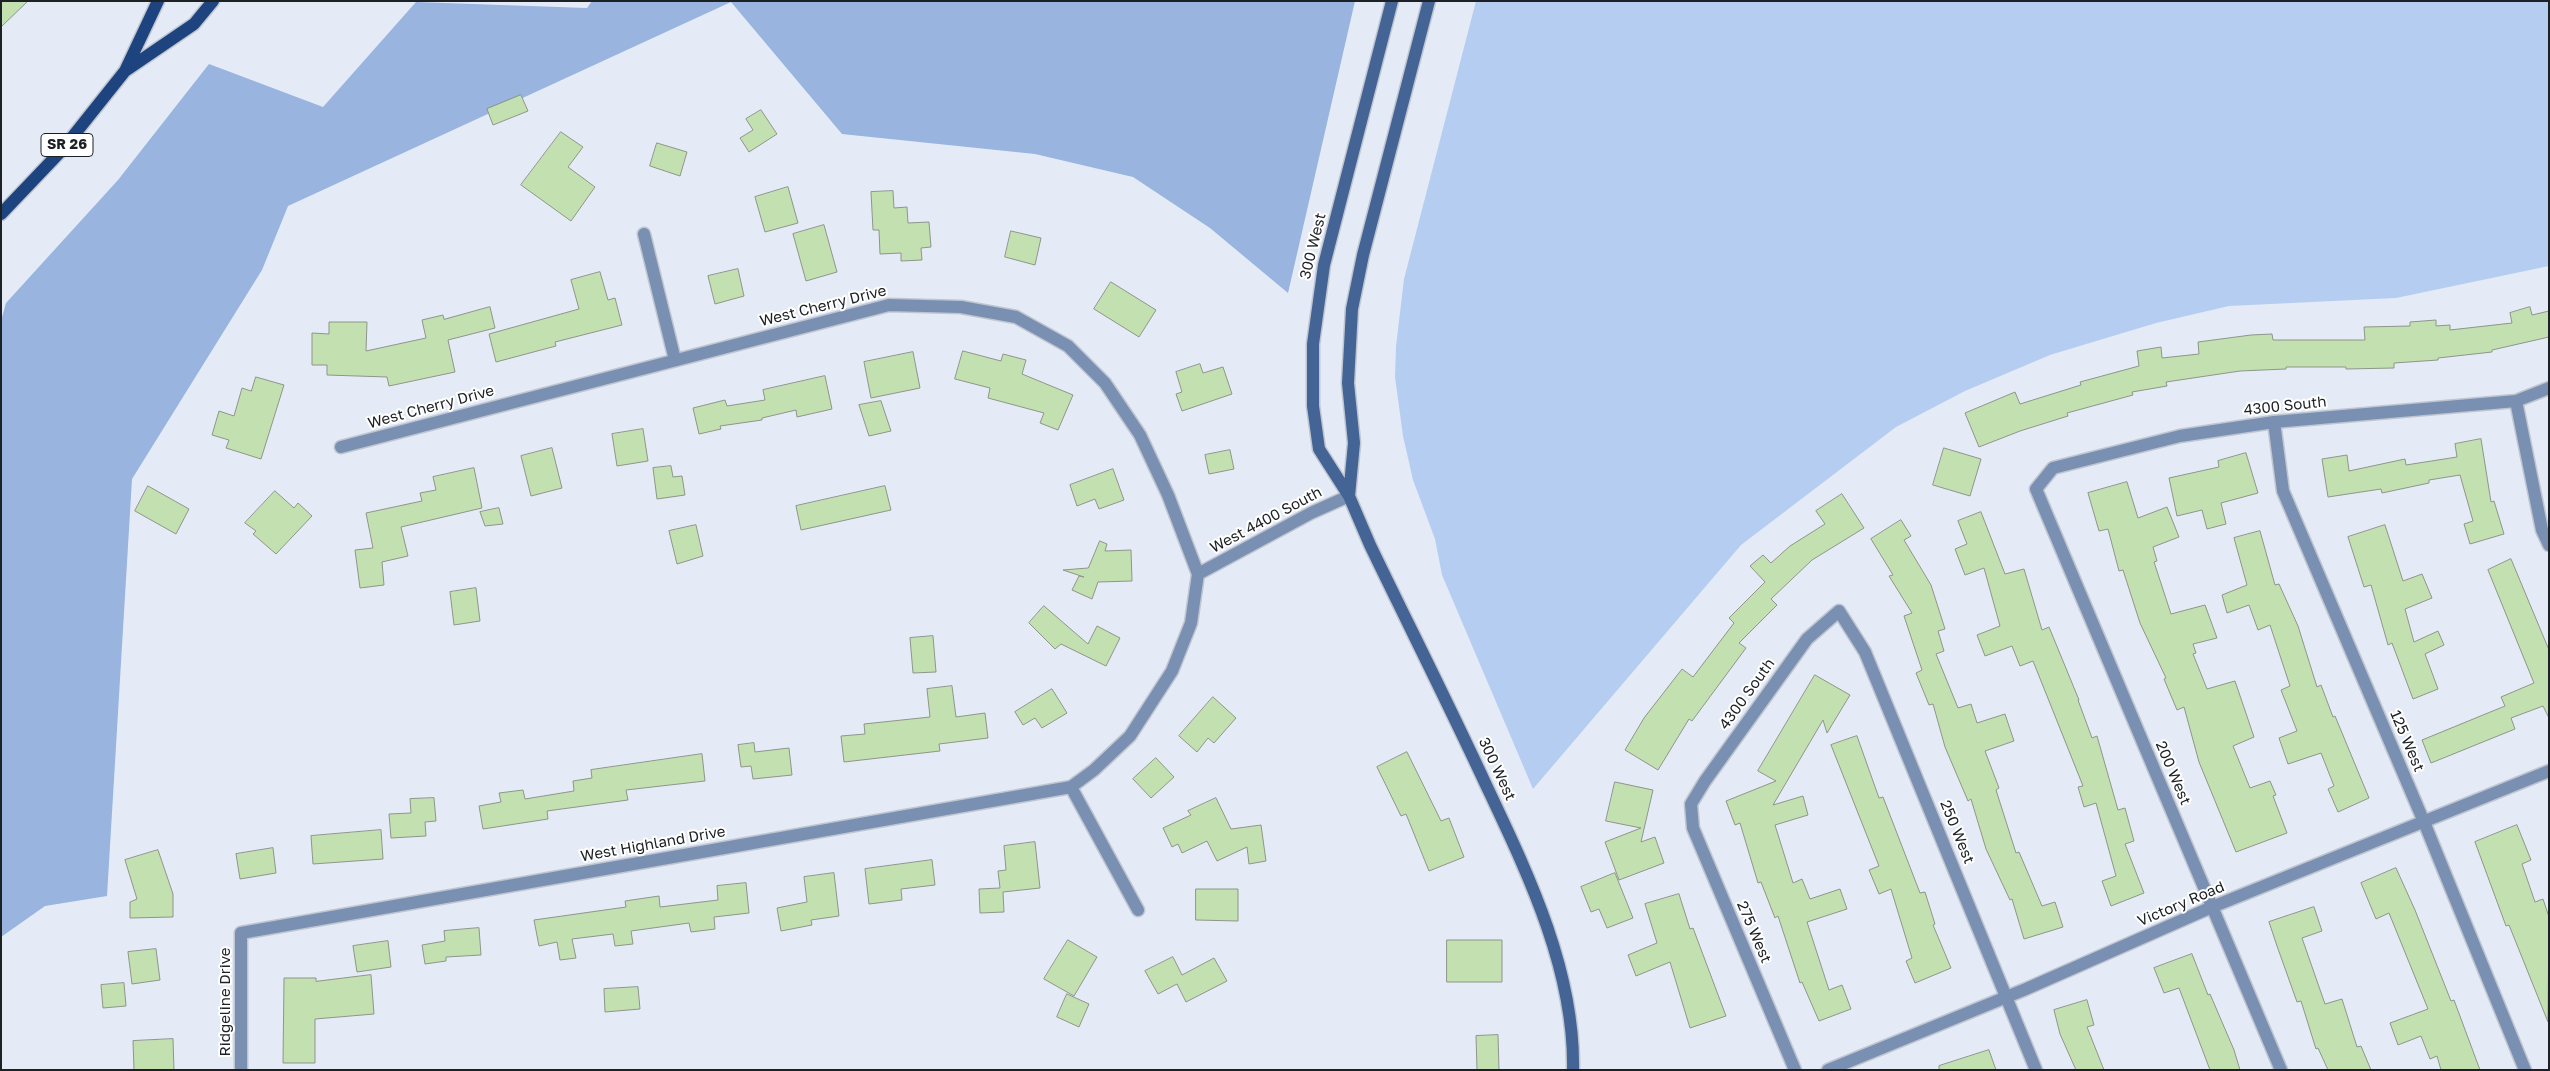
<!DOCTYPE html>
<html>
<head>
<meta charset="utf-8">
<style>
	body { margin:0 }
	#map { position:relative; width:2550px; height:1071px; overflow:hidden; background:#e4ebf6; font-family:"Golos Text",sans-serif }
	canvas { display:block }
	.frame { position:absolute; inset:0; border:2px solid #1d2024; pointer-events:none }
</style>
</head>
<body>
<div id="map">
<canvas width="2550" height="1071"></canvas>
<div class="frame"></div>
</div>
<script>
const context = document.querySelector('canvas').getContext('2d');
context.lineJoin = 'round';
function fillPath(path, color) { context.fillStyle = color; context.fill(path, 'evenodd'); }
function trace(path, color, width, dash) { context.strokeStyle = color; context.lineWidth = width; context.lineCap = dash ? 'butt' : 'round'; context.setLineDash(dash || []); context.stroke(path); }
function label(font, color, halo, rows, align = 'center') {
  context.font = font + ' "Golos Text",sans-serif'; context.lineWidth = 4; context.setLineDash([]); context.textBaseline = 'middle'; context.strokeStyle = halo; context.fillStyle = color; for (const [text, x, y, turn = 0] of rows) {
    context.save(); context.translate(x, y); context.rotate((+turn || 0) * Math.PI / 180); context.textAlign = isNaN(turn) ? turn : align; if (halo) context.strokeText(text, 0, 0); context.fillText(text, 0, 0); context.restore();
  }
}
const green = new Path2D(`
	M1476,1H2549V266L2396,298L2229,306L2156,323L2050,355L1965,391L1896,427L1741,545L1533,789L1442,575L1435,539L1413,480L1403,436L1395,377L1396,346L1404,279Z`);
const forest = new Path2D(`
	M592,1H1355L1288,293L1210,228L1133,177L1035,154L842,134L731,2L288,206L262,270L132,479L107,896L45,906L1,937V321L6,303L118,180L209,64L323,107L416,2L587,8Z`);
const building = new Path2D(`
	M1,1H28L1,27Z
	M521,95L528,111L493,125L487,109Z
	M761,110L777,134L749,152L740,138L753,130L746,119Z
	M561,132L583,147L568,167L595,187L571,221L521,185Z
	M657,143L687,152L680,176L650,166Z
	M788,187L798,223L765,232L755,197Z
	M893,191L894,208L907,207L908,223L929,222L931,247L921,248L922,260L901,261V253L880,254L879,230H873L871,192Z
	M824,225L837,272L806,281L793,234Z
	M1011,231L1041,238L1035,265L1005,257Z
	M738,269L744,296L715,304L708,276Z
	M600,272L608,300L615,298L622,325L555,342L556,346L496,362L489,334L579,309L571,280Z
	M1111,282L1156,310L1139,337L1094,309Z
	M490,307L495,328L448,340L455,372L389,386L387,377L327,375V365H312V333L329,334V322H367L366,351L426,338L422,320L443,315L444,319Z
	M2530,307L2532,315L2549,311V337L2492,350V352L2438,358V360L2394,363V368L2346,369V367H2286V369L2240,371L2166,382L2167,386L2132,392L2133,395L2067,413L2068,416L2020,431L1979,447L1965,413L2015,392L2020,404L2081,385L2080,382L2139,366L2137,351L2161,347L2162,358L2199,354L2198,342L2251,335L2272,334L2273,340H2365L2364,327L2410,326V322L2436,320V326L2450,325V330L2512,323L2510,313Z
	M963,351L1001,361L1003,354L1026,360L1022,374L1073,395L1058,430L1040,423L1044,413L988,398L990,388L955,379Z
	M913,352L920,388L871,398L864,362Z
	M1200,364L1203,373L1223,367L1232,394L1182,411L1176,394L1182,392L1176,372Z
	M825,376L832,409L797,417L796,410L762,418V420L720,426L721,429L699,434L693,408L725,400L727,406L765,400L763,390Z
	M256,377L284,385L261,459L226,448L229,440L212,435L219,411L234,416L242,388L251,391Z
	M881,401L891,431L869,436L859,405Z
	M643,429L648,461L617,466L612,434Z
	M2481,439L2491,502L2494,501L2504,534L2470,544L2464,524L2473,521L2460,475L2429,480V483L2382,493L2381,489L2328,497L2322,459L2347,455L2349,471L2405,459L2406,465L2457,457L2455,444Z
	M552,448L562,488L531,496L521,456Z
	M1944,448L1981,459L1970,496L1933,485Z
	M1230,450L1234,469L1209,474L1205,455Z
	M2246,453L2258,493L2221,503L2226,524L2207,529L2202,510L2177,516L2169,478L2219,467L2218,461Z
	M671,466L673,477L682,476L685,495L657,499L653,468Z
	M474,468L482,508L401,527L408,556L382,562L384,585L360,588L355,550L373,548L366,513L422,501L420,493L436,490L433,477Z
	M1113,469L1124,500L1099,509L1095,499L1077,506L1070,485Z
	M2127,482L2138,518L2167,507L2179,537L2153,547L2157,561L2154,562L2171,614L2205,605L2217,638L2193,644L2196,653L2193,654L2207,689L2235,681L2254,737L2233,746L2250,788L2270,781L2276,795L2273,796L2287,833L2236,852L2199,762L2184,707L2177,710L2164,679L2166,678L2140,623L2123,570L2119,571L2108,529L2099,531L2088,493Z
	M148,486L189,509L176,534L135,511Z
	M885,486L891,510L801,530L796,506Z
	M275,491L294,508L298,503L312,516L276,554L253,534L256,531L245,523Z
	M1842,494L1864,528L1812,560L1771,599L1777,605L1739,643L1746,648L1692,721L1689,719L1658,770L1625,750L1644,718L1682,669L1693,677L1734,623L1729,618L1765,582L1750,566L1763,555L1771,563L1790,546L1825,524L1816,511Z
	M499,508L503,524L485,526L480,512Z
	M1981,512L2005,574L2024,569L2042,630L2049,627L2079,700H2078L2092,738L2097,736L2118,810L2125,808L2134,841L2125,844L2144,893L2111,906L2102,881L2116,876L2096,803L2084,807L2078,787L2083,786L2033,661L2020,666L2012,646L1985,656L1977,635L2000,626L1984,568L1965,575L1955,549L1967,544L1958,521Z
	M1901,520L1911,536L1904,540L1931,585L1945,629L1938,631L1944,651L1936,654L1958,708L1971,704L1977,723L2005,714L2014,741L1985,751L1999,788L1996,790L2016,853L2019,852L2042,906L2055,902L2063,927L2024,939L2012,899L2010,900L1986,849L1971,799L1968,801L1945,747L1933,704L1929,705L1916,673L1922,670L1904,616L1912,613L1889,576L1893,575L1871,539Z
	M696,525L703,556L677,564L669,531Z
	M2385,525L2403,581L2422,574L2432,598L2405,609L2414,642L2438,631L2444,645L2425,654L2438,689L2413,699L2392,643L2388,645L2371,585L2364,587L2348,537Z
	M2260,531L2275,585L2279,584L2298,626L2317,687L2321,685L2333,717L2335,716L2369,798L2338,812L2328,789L2334,786L2321,753L2288,764L2279,738L2297,731L2281,690L2290,686L2270,625L2258,630L2249,605L2227,613L2222,595L2247,585L2234,538Z
	M1100,541L1107,544L1105,551L1131,550L1132,581L1098,582L1092,599L1072,590L1079,576L1084,577L1063,570L1088,568Z
	M2511,559L2549,650V718L2543,706L2511,718L2515,729L2431,763L2422,740L2505,706L2501,697L2534,683L2488,570Z
	M476,588L480,621L454,625L450,592Z
	M1044,606L1088,644L1097,626L1120,638L1106,666L1061,644L1055,649L1029,623Z
	M933,636L936,672L913,673L910,638Z
	M1815,675L1850,695L1827,733L1823,720L1773,805L1803,796L1808,815L1775,825L1793,883L1802,879L1810,899L1840,889L1847,909L1807,922L1829,990L1842,985L1851,1009L1819,1021L1802,982L1800,983L1778,916L1775,918L1761,882L1758,883L1740,823L1735,825L1726,801L1776,781L1758,771Z
	M952,686L956,717L985,713L988,738L939,744L940,751L844,762L841,736L865,734L864,724L930,717L927,689Z
	M1052,689L1067,713L1042,728L1035,718L1023,725L1015,712Z
	M1213,697L1236,718L1214,743L1208,738L1197,752L1179,736Z
	M1857,736L1879,798L1883,797L1920,893L1925,892L1935,924L1933,925L1951,968L1915,983L1906,961L1912,958L1891,889L1879,894L1869,870L1879,866L1831,745Z
	M754,743L755,752L789,748L792,775L753,779L751,766L741,767L738,745Z
	M1407,752L1441,821L1449,818L1464,857L1429,871L1406,814L1401,816L1377,767Z
	M702,754L705,781L626,790L628,800L547,811L548,819L483,829L479,806L501,802L499,793L523,790L525,799L574,791L573,781L592,778L591,770Z
	M1156,758L1174,777L1151,798L1133,779Z
	M1615,782L1653,790L1641,842L1655,837L1664,863L1619,880L1605,842L1641,828L1606,821Z
	M434,798L436,821L425,822L426,836L391,838L389,814L411,813L410,799Z
	M1216,798L1231,829L1261,825L1266,861L1249,864L1247,847L1217,861L1207,841L1182,853L1178,844L1172,847L1163,828L1191,815L1188,811Z
	M2517,825L2531,860L2522,864L2535,902L2543,899L2549,917L2548,1022L2509,925L2506,926L2475,842Z
	M381,830L383,859L313,864L311,836Z
	M1035,842L1040,888L1003,892L1004,912L980,913L979,889L1000,888L998,871L1006,870L1004,846Z
	M273,848L276,873L240,879L236,854Z
	M158,850L173,894V917L130,918V902L137,899L125,860Z
	M932,860L935,885L901,889L902,900L869,904L865,869Z
	M2396,868L2415,910L2451,1001L2454,1000L2480,1070H2441L2437,1056L2430,1059L2421,1036L2398,1045L2390,1023L2428,1009L2389,913L2376,919L2361,883Z
	M834,873L839,916L811,920L812,925L781,931L777,908L807,902L804,877Z
	M1615,873L1633,918L1607,928L1599,909L1591,912L1581,887Z
	M746,883L749,913L714,917L715,929L691,932L689,923L631,931L633,944L615,946L613,934L572,939L576,958L560,960L557,942L539,946L534,920L626,907L625,901L659,896L660,907L718,900L717,886Z
	M1196,889H1238V921L1196,920Z
	M1679,894L1690,929L1693,928L1726,1016L1690,1028L1670,962L1636,976L1628,955L1657,943L1645,904Z
	M2314,907L2322,931L2302,938L2325,1004L2342,999L2357,1047L2361,1046L2371,1070H2328L2318,1048L2316,1049L2301,1001L2297,1002L2277,946L2269,922Z
	M479,928L481,955L446,957V961L425,964L422,945L445,941L444,931Z
	M1068,940L1097,957L1074,996L1044,979Z
	M1447,940H1502V982H1447Z
	M388,941L391,967L357,972L353,946Z
	M156,949L160,980L132,984L128,952Z
	M2192,954L2208,995L2210,994L2234,1050L2240,1070H2210L2179,988L2164,993L2154,968Z
	M1173,957L1182,975L1214,958L1227,981L1186,1002L1177,984L1158,994L1145,971Z
	M371,975L374,1014L315,1019V1063H283L284,978H316V981Z
	M124,983L126,1006L103,1008L101,985Z
	M638,987L640,1009L605,1012L604,989Z
	M1067,994L1089,1004L1079,1027L1057,1017Z
	M2087,1000L2094,1025L2087,1027L2104,1070H2076L2060,1034L2054,1010Z
	M1498,1035L1499,1070H1477L1476,1036Z
	M173,1039L174,1070H134L133,1041Z
	M1989,1050L1996,1070H1939V1066Z`);
const minor = new Path2D(`
	M644,234L675,360
	M2516,401L2542,530L2549,545
	M2274,422L2283,491L2424,822L2525,1070
	M1198,574L1311,513L1349,496
	M1071,787L1138,910
	M241,1070V933L1071,787L1094,770L1130,736L1172,671L1191,623L1198,574L1168,495L1140,435L1105,383L1068,346L1016,317L961,307L889,305L341,447
	M1795,1070L1693,828L1691,804L1705,781L1807,639L1839,611L1865,652L2036,1070
	M2281,1070L2036,489L2053,468L2180,436L2274,422L2516,401L2549,388`);
const tertiary = new Path2D(`
	M1828,1070L2026,989L2212,907L2549,771`);
const secondary = new Path2D(`
	M1392,1L1324,265L1313,344V406L1319,449L1349,496L1370,545C1409,626 1449,705 1487,787C1528,874 1575,971 1573,1070
	M1349,496L1354,443L1348,383L1352,309L1363,255L1429,1`);
const primary = new Path2D(`
	M125,71L194,24L213,1
	M1,214L62,150L125,71L158,1`);
const shields = [
	[67,145,52]
];
const shieldNames = [
	["SR 26",67,145]
];
const streetNames = [
	["300 West",1313,246,-76],
	["West Cherry Drive",823,306,-14],
	["4300 South",2285,406,-6],
	["West Cherry Drive",431,407,-15],
	["West 4400 South",1266,520,-28],
	["4300 South",1747,694,-54],
	["125 West",2407,741,67],
	["300 West",1497,769,65],
	["200 West",2173,773,67],
	["250 West",1957,832,68],
	["West Highland Drive",653,844,-10],
	["Victory Road",2181,904,-23],
	["275 West",1754,932,67],
	["Ridgeline Drive",225,1002,-90]
];
fillPath(green, '#b6cdf2');
fillPath(forest, '#98b4df');
fillPath(building, '#c3e0b1');
trace(building, '#8e958a', 1);
trace(minor, '#c0c6d0', 15);
trace(tertiary, '#c0c6d0', 15);
trace(secondary, '#c0c6d0', 15);
trace(primary, '#c0c6d0', 15);
trace(minor, '#7a90b3', 12);
trace(tertiary, '#7a90b3', 12);
trace(secondary, '#456496', 12);
trace(primary, '#1e4480', 12);
for (const [x, y, w] of shields) { const box = new Path2D(); box.roundRect(x - w / 2, y - 11.5, w, 23, 4); context.fillStyle = '#fff'; context.fill(box); trace(box, '#1d2024', 1); }
label('bold 14px', '#1d2024', null, shieldNames);
label('15px', '#1d2024', '#fff', streetNames);
</script>
</body>
</html>
